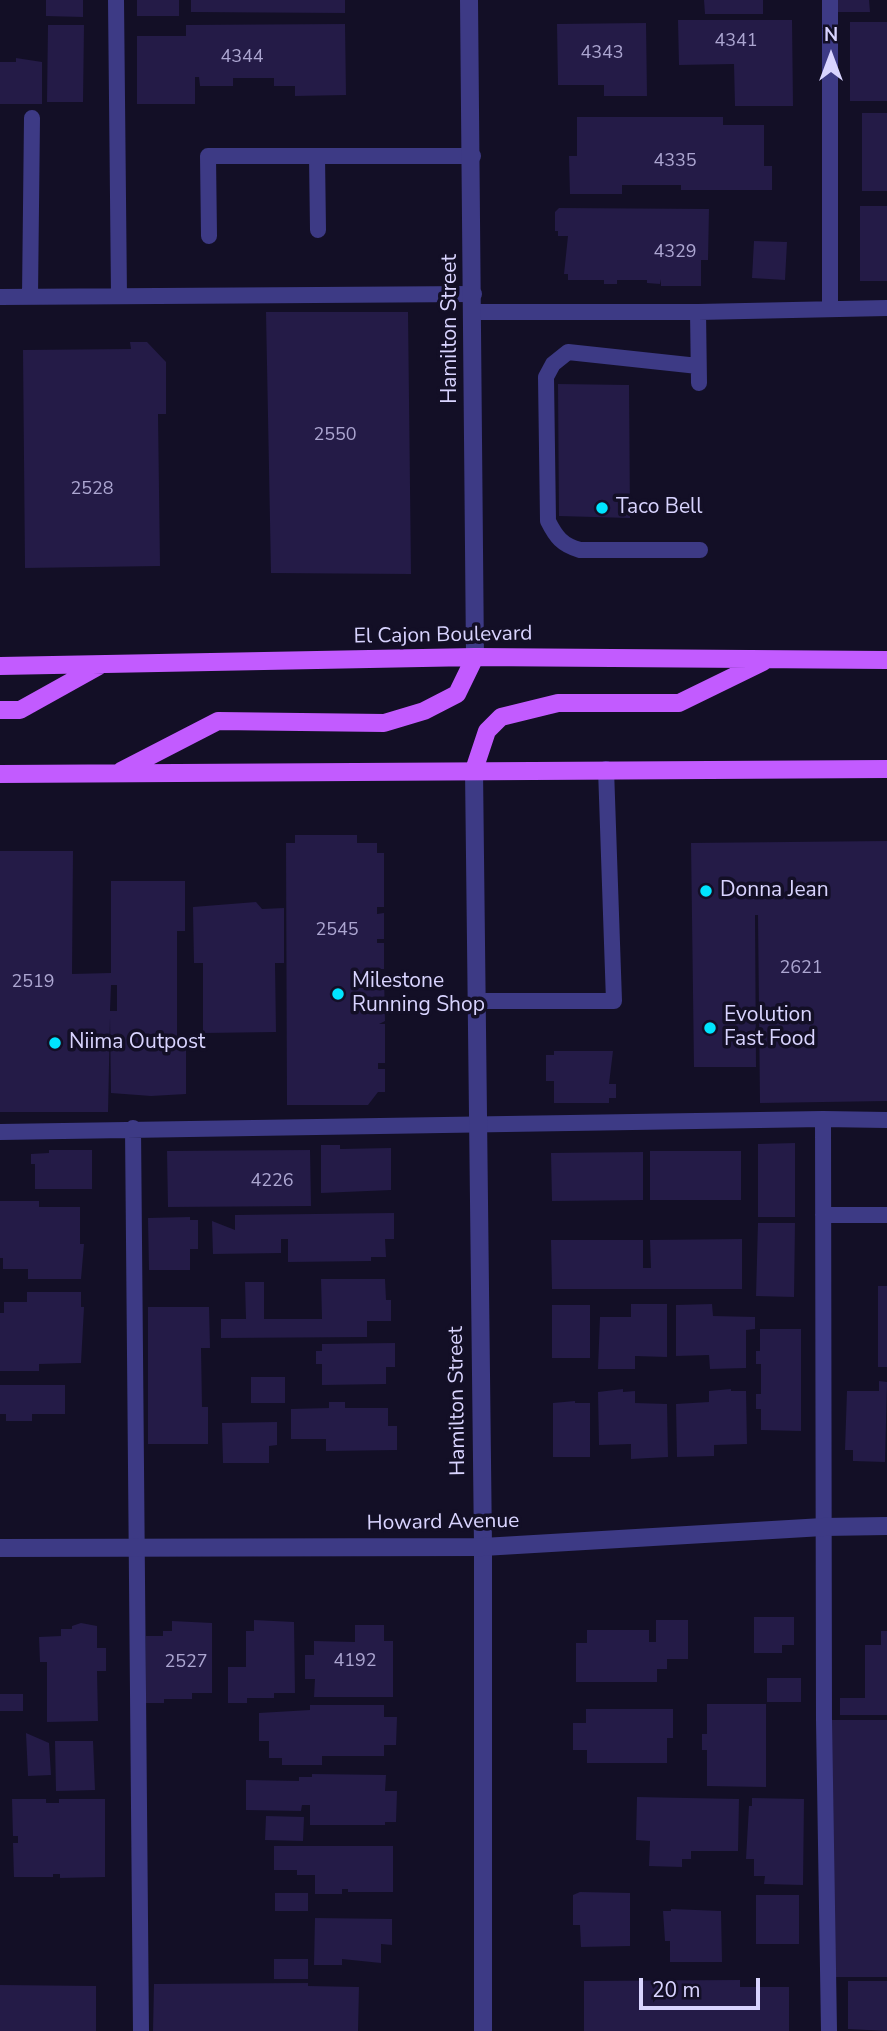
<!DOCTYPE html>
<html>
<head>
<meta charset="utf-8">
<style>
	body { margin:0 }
	#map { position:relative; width:887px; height:2031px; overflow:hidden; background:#130f26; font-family:"Nunito Sans",sans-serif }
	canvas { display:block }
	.north { position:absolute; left:796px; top:21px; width:70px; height:70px; -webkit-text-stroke:5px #130f26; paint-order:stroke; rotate:0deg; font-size:19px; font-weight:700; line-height:28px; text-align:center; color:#d9d4ff }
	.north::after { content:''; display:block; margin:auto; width:24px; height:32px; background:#d9d4ff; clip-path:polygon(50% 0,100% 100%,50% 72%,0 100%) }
	.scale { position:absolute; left:639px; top:1978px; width:121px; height:32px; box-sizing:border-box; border:4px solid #d9d4ff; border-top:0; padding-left:9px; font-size:21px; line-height:24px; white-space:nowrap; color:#d9d4ff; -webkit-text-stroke:5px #130f26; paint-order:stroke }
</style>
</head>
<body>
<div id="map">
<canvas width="887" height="2031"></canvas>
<div class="north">N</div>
<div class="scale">20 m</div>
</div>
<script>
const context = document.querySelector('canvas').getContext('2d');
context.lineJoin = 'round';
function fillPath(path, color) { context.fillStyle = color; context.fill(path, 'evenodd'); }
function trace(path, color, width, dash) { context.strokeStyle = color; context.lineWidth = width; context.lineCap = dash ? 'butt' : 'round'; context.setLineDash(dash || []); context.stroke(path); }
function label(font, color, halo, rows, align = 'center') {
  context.font = font + ' "Nunito Sans",sans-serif'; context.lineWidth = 7; context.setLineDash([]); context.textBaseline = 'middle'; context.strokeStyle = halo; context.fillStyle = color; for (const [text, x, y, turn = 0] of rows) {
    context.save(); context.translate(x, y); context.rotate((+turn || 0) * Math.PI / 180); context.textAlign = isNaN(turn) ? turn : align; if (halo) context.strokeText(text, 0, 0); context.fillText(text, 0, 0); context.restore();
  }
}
const building = new Path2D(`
	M46,0H83V17L46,16Z
	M137,0H179V16H137Z
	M191,0H345V13L191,12Z
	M704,0H763V14H705Z
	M833,0H869L870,12H833Z
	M678,20H792L793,106H735L734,64L679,65Z
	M850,22H887V101H850Z
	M646,23L647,96H604V85H558L557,24Z
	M345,24L346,95L295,96V86H274V78H233V86H200L199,77H195V104H137V36H186V25Z
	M48,25H84L83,102H47Z
	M16,58L42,62V104H0V62H16Z
	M862,113H887V191H862Z
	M577,117H723V125H764V166H772V190H681V185H622V194H570L569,156H577Z
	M860,206H887V281H860Z
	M559,208L709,209L708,260H701V286H661V279L660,284L647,283V280H617V284H604V280H568V274H564L568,236H558V231H555V212Z
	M754,241L787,242L785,280L752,278Z
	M266,312H408L411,574L271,573Z
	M130,342H147L166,362V414H158L160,566L25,568L23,350L131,349Z
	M558,384L629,385L630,518L559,516Z
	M295,835H357V843H377V853H384V907H377V914L384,913V939H377V943H384V969H377V975H384L385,1021L379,1024H385V1063H378V1069H385V1092H378L368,1105H287L286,843H295Z
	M887,841V1101L760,1103L758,915H755L756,1067H694L691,843Z
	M0,851H73L72,974L111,973V881H185V931H177V1043H186V1094L151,1096L111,1093L110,1018L108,1112H0ZM111,985H117V1011H110Z
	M256,902L262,909L284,908V963H275L276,1032L203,1033V963H194L193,907Z
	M554,1051H613L609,1084H616V1098H609V1103H554V1081H546V1055H554Z
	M795,1143V1217H758V1144Z
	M321,1145H340V1149L391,1148V1190L321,1193Z
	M49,1150H92V1189H35V1164H31V1154L49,1153Z
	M310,1150L311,1206L168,1207L167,1151Z
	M650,1151H741V1200H650Z
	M643,1152V1200L552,1201L551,1153Z
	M0,1201H39V1207H80V1244H84L81,1279H28V1269H3V1258H0Z
	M394,1213V1239H385L386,1257H371V1261L288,1262V1239H281V1253L213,1254L212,1221L235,1230V1215Z
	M190,1217V1220H198V1249H190V1270H149L148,1218Z
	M758,1223H795L794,1297L756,1296Z
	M742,1239V1289H552L551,1240H643V1268H651L650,1240Z
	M321,1279H385L386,1300H391V1321H367V1337L221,1338V1319H246L245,1282H264V1319H322Z
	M878,1286H887V1367H878Z
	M27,1292H81V1307H84L81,1363L39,1364V1371H0V1313H4V1302H27Z
	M631,1304H667V1357L635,1356V1369H598L600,1317H631Z
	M712,1304L713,1316L755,1317V1329L746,1330V1368L710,1369L709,1355L676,1356V1305Z
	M552,1305H590V1358H552Z
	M148,1307H209L210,1348H201L202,1407H208V1444H148Z
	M760,1329H801V1431L761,1430V1409H756V1394H761V1364H756V1351H760Z
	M395,1343V1367H386V1384L322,1385V1364H316V1351H322V1344Z
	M251,1377H285V1403H251Z
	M879,1381L887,1382L885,1462L853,1461V1450H845L847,1391H879Z
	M0,1385H65V1414H32V1421H6V1414H0Z
	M623,1389V1392L635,1391V1403L667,1404L668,1457L631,1459V1444L599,1445L598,1392Z
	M731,1389V1391H746L747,1444L714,1445V1456L677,1457L676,1404L709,1402V1391Z
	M575,1401V1403H590V1457H553V1403Z
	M329,1402H345V1408H388V1426H397V1450L326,1451V1439H291V1409L329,1408Z
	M277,1422V1445L269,1446V1463H223L222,1423Z
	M754,1617H794V1645H782V1653H754Z
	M254,1620L294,1622L295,1693H274V1698H247V1703H228V1667H246V1631H254Z
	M656,1620H688V1659H667V1669H657V1682H576V1643H587V1630H649V1642H656Z
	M172,1621L212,1623V1693H192V1699H164V1703H146V1636H163V1631H172Z
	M81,1623L97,1626V1648H106V1671H97L98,1721L47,1722V1662H40L39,1637L61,1636V1629H72V1626Z
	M355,1625H384V1641H393V1697H314L315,1679H305V1655H314V1641L355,1642Z
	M881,1631H887V1715H840V1698H865V1645H881Z
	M767,1678H801V1702H767Z
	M0,1694H23V1711H0Z
	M707,1704H766V1787L707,1786V1750H702V1734H707Z
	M310,1705H384V1717H397L396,1745H384V1756H322V1765H282V1758H269V1741H259V1713L310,1710Z
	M586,1709H673V1738H667V1763H587V1750H573V1723H586Z
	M824,1720H887V1977H827Z
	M26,1733L49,1743L51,1775L28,1776Z
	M55,1741H93L95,1790L56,1791Z
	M312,1774L386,1775L385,1791H397L396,1822H385V1825H310V1805H302L301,1811L246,1810V1780L299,1781V1777H312Z
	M637,1797L739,1799L738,1851H691V1859H682V1867L649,1866L650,1841L636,1840Z
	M752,1798L804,1799L803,1885L764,1884L765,1876H754V1859H746L749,1806H752Z
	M12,1799H46V1803H59V1799H105V1877L60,1878V1874H53V1877H14L13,1843H18V1836H13Z
	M266,1816L304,1817L303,1841L265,1840Z
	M274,1846H393V1892H348V1889H342V1894H315V1875H297V1870H274Z
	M580,1892L630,1893V1946L581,1947L580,1925H573V1895Z
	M275,1893H308V1911H275Z
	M756,1895H799V1944H756Z
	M671,1909L721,1911L722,1962H670V1941H665L663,1911H671Z
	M315,1918L392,1919V1945L381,1944V1963L342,1959V1965H314Z
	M274,1959H308V1979H274Z
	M740,1980V1987H789V2031H584V1981Z
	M848,1981H887V2031L848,2029Z
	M308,1983V1986L359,1987L358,2031H153L154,1984Z
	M0,1985L96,1986V2031H0Z`);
const service = new Path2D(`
	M116,0L119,296
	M830,0V309
	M317,156L318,230
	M209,236L208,156H473
	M30,296L32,118
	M0,297L474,294
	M474,312H698L887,308
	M698,312L699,383
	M698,366L568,352L553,364L546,377L548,521C556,537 562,545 580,550H700
	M477,1001H614L606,769
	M133,1128L141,2031
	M0,1132L823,1119
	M823,1215H887
	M829,2031L824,1720L823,1119L887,1120`);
const minor = new Path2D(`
	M469,0L475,657
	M474,770L483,1547V2031`);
const tertiary = new Path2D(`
	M0,1548L483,1547L823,1527L887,1526`);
const primary = new Path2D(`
	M0,666L475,657L887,660
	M0,710H20L99,666
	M474,770L487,731L501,717L558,703H679L763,662
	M121,771L218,721L384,723L424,711L457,694L475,657
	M0,774L887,769`);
const markers = [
	[602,508,7,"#00e5ff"],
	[706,891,7,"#00e5ff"],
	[338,994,7,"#00e5ff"],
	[710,1028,7,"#00e5ff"],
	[55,1043,7,"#00e5ff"]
];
const numberNames = [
	["4341",736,42],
	["4343",602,54],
	["4344",242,58],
	["4335",675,162],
	["4329",675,253],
	["2550",335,436],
	["2528",92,490],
	["2545",337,931],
	["2621",801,969],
	["2519",33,983],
	["4226",272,1182],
	["4192",355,1662],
	["2527",186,1663]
];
const streetNames = [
	["Hamilton Street",451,329,-90],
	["El Cajon Boulevard",443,636,-1],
	["Hamilton Street",458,1401,-91],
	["Howard Avenue",443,1523,-1]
];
const poiNames = [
	["Taco Bell",616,508],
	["Donna Jean",720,891],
	["Milestone",352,982],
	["Running Shop",352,1006],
	["Evolution",724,1016],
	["Fast Food",724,1040],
	["Niima Outpost",69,1043]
];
fillPath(building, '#241b47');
trace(service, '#3d3a85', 16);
trace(minor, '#3d3a85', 18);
trace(tertiary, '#3d3a85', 18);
trace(primary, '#c25bff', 18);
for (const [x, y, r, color] of markers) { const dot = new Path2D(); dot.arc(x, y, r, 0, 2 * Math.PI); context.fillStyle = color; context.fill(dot); trace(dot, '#130f26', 2.5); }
label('18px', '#aca6d1', null, numberNames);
label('21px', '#d9d4ff', '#130f26', streetNames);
label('21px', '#d9d4ff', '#130f26', poiNames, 'left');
</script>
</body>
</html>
